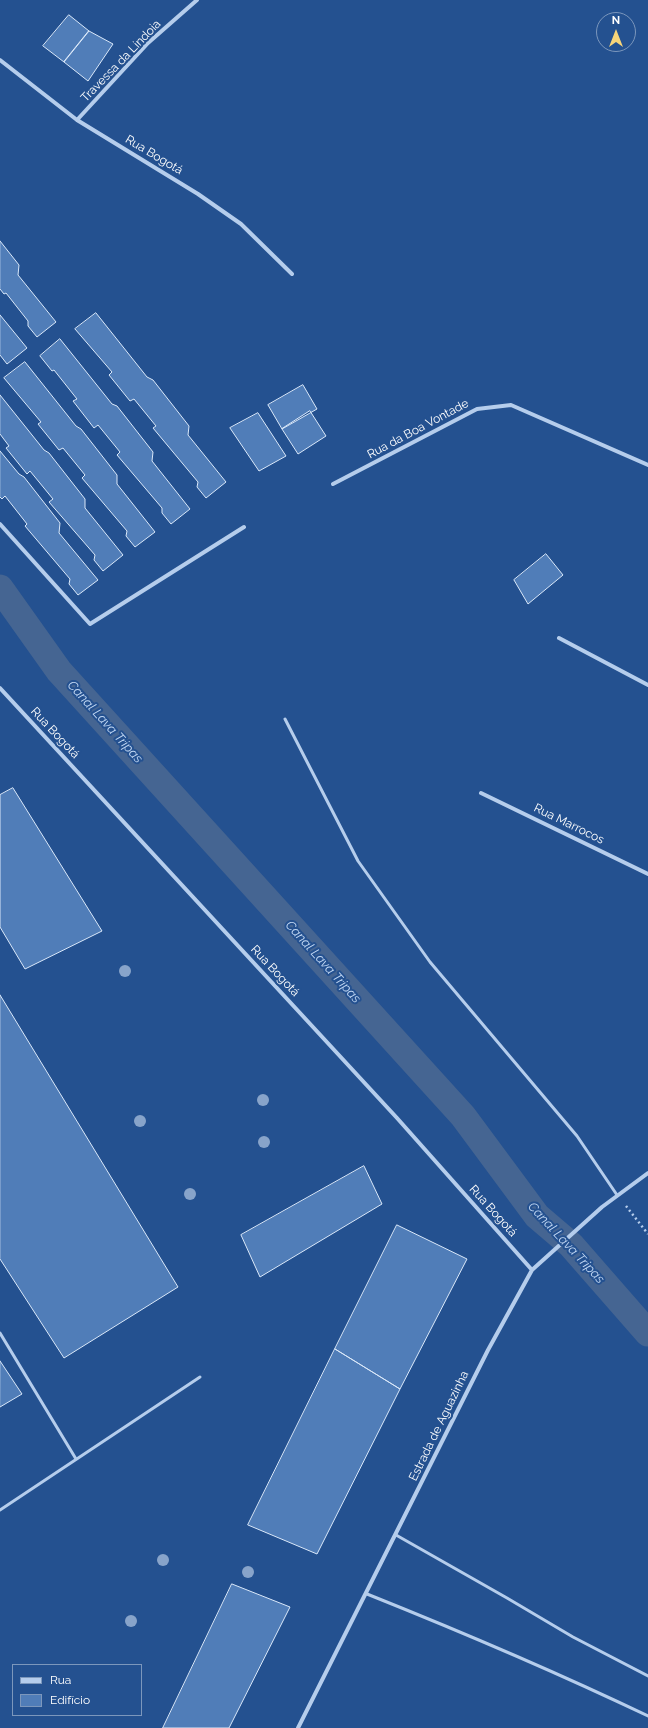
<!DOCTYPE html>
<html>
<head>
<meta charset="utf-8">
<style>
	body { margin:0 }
	#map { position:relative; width:648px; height:1728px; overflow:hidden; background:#245190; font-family:Raleway,sans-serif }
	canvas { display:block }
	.legend { position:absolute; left:12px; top:1664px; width:130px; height:52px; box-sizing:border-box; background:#245190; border:1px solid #7c97bc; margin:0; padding:5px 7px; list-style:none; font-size:12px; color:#fff }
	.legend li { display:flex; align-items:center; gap:8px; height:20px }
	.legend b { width:20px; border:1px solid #7c97bc }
	.north { position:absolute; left:596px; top:12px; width:40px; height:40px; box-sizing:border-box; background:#245190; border:1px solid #7c97bc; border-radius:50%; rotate:0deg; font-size:11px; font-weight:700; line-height:16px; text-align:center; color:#fff }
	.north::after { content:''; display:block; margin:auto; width:14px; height:18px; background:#f6d479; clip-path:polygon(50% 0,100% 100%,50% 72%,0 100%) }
</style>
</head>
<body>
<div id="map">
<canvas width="648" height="1728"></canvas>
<ul class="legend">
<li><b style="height:5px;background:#b5cdec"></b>Rua</li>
<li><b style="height:11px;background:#507db8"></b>Edifício</li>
</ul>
<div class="north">N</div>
</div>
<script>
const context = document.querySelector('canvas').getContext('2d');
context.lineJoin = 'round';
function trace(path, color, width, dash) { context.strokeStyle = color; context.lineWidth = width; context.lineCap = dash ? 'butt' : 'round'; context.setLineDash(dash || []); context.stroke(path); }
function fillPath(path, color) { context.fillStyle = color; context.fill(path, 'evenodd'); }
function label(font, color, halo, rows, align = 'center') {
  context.font = font + ' Raleway,sans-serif'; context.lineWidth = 4; context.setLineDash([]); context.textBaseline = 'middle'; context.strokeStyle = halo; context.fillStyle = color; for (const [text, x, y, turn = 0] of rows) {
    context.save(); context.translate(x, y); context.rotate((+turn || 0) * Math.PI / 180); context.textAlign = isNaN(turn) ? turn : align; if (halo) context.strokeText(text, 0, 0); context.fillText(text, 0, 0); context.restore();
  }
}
const canal = new Path2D(`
	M0,588L59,671L463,1116L537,1216L571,1245L648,1333`);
const building = new Path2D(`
	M69,15L89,31L64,62L43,46Z
	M89,31L113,44L88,81L64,62Z
	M0,241L19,265L18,275L56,322L37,337L28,326V321L6,293L4,294L0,289Z
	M96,313L147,377L153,380L189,426L188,435L226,482L206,498L197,487L198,482L153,428L156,426L134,399L130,401L109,375L112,372L75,329Z
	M0,315L27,348L7,364L0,355Z
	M60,339L112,404L117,406L153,452L152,461L190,509L171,524L162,513V508L117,455L120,452L98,425L94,428L73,401L77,399L54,370L52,371L40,356Z
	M25,362L76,426L81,429L117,475V484L155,532L135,547L126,536L127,531L82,478L85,475L63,448L59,450L38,424L41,422L4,378Z
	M303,385L317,409L282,429L268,405Z
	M0,395L44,450L49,453L85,499V508L123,555L103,571L94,560L95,555L49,502L53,499L30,471L27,474L6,448L9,446L0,434Z
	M310,411L326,436L298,454L282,429Z
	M258,413L286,456L259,471L230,428Z
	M0,451L19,474L24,477L60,523L59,533L98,580L78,595L69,584L70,579L25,526L27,524L5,496L2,499L0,497Z
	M546,554L563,575L528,604L514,580Z
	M13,788L102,931L25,969L0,927V795Z
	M0,995L178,1287L64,1358L0,1259Z
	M364,1166L382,1204L260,1277L241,1235Z
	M397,1225L467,1259L400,1389L335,1349Z
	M335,1349L400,1389L317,1554L248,1525Z
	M0,1361L22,1394L0,1407Z
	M232,1584L290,1607L229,1728H163Z`);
const path = new Path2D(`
	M626,1206L648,1234`);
const lane = new Path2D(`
	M285,719L358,861L430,962L577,1136L617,1195
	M0,1333L76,1459
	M0,1510L200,1377
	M396,1535L507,1598L573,1637L648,1676
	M367,1594C462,1632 556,1672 648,1716`);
const street = new Path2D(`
	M0,60L77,120L198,194L241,224L292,274
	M77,120L148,43L197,0
	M333,484L477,409L511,405L648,465
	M0,524L90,624L244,527
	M559,638L648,685
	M0,688L397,1118L532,1270
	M481,793L648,874
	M298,1728L488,1350L532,1270L602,1207L648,1173`);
const trees = [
	[125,971],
	[263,1100],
	[140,1121],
	[264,1142],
	[190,1194],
	[163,1560],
	[248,1572],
	[131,1621]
];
const streetNames = [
	["Travessa da Lindoia",121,61,-46],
	["Rua Bogotá",154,155,31],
	["Rua da Boa Vontade",418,429,-28],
	["Rua Bogotá",55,733,47],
	["Rua Marrocos",569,824,26],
	["Rua Bogotá",275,971,47],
	["Rua Bogotá",493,1211,48],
	["Estrada de Aguazinha",439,1426,-64]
];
const waterNames = [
	["Canal Lava Tripas",105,722,48],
	["Canal Lava Tripas",323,962,48],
	["Canal Lava Tripas",566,1243,47]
];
trace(canal, '#456592', 27);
fillPath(building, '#507db8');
trace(building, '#dae8f9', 1);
trace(path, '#b5cdec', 2.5, [2, 3]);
trace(lane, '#b5cdec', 3);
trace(street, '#b5cdec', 4);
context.fillStyle = '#88a4ca';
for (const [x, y] of trees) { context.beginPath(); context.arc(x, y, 6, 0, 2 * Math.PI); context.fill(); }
label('12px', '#fff', '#245190', streetNames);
label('italic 13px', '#c1d7f3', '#245190', waterNames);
</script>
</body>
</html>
